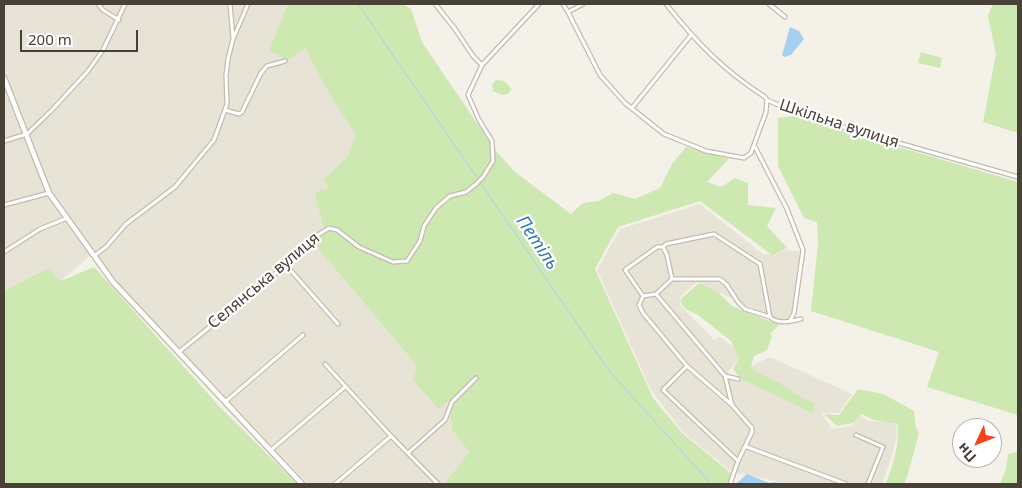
<!DOCTYPE html>
<html>
<head>
<meta charset="utf-8">
<style>
	body { margin:0 }
	#map { position:relative; width:1022px; height:488px; overflow:hidden; background:#f4f1e8; font-family:"Noto Sans",sans-serif }
	canvas { display:block }
	.frame { position:absolute; inset:0; border:5px solid #484137; pointer-events:none }
	.north { position:absolute; left:952px; top:418px; width:50px; height:50px; box-sizing:border-box; background:#fff; border:1px solid #b6b3af; border-radius:50%; rotate:227deg; font-size:14px; font-weight:700; line-height:20px; text-align:center; color:#484137 }
	.north::after { content:''; display:block; margin:auto; width:18px; height:22px; background:#f7421c; clip-path:polygon(50% 0,100% 100%,50% 72%,0 100%) }
	.scale { position:absolute; left:20px; top:30px; width:118px; height:22px; box-sizing:border-box; border:2px solid #484137; border-top:0; padding-left:6px; font-size:15px; line-height:18px; white-space:nowrap; color:#484137; -webkit-text-stroke:4px #fff; paint-order:stroke }
</style>
</head>
<body>
<div id="map">
<canvas width="1022" height="488"></canvas>
<div class="frame"></div>
<div class="north">Пн</div>
<div class="scale">200 m</div>
</div>
<script>
const context = document.querySelector('canvas').getContext('2d');
context.lineJoin = 'round';
function fillPath(path, color) { context.fillStyle = color; context.fill(path, 'evenodd'); }
function trace(path, color, width, dash) { context.strokeStyle = color; context.lineWidth = width; context.lineCap = dash ? 'butt' : 'round'; context.setLineDash(dash || []); context.stroke(path); }
function label(font, color, halo, rows, align = 'center') {
  context.font = font + ' "Noto Sans",sans-serif'; context.lineWidth = 4.5; context.setLineDash([]); context.textBaseline = 'middle'; context.strokeStyle = halo; context.fillStyle = color; for (const [text, x, y, turn = 0] of rows) {
    context.save(); context.translate(x, y); context.rotate((+turn || 0) * Math.PI / 180); context.textAlign = isNaN(turn) ? turn : align; if (halo) context.strokeText(text, 0, 0); context.fillText(text, 0, 0); context.restore();
  }
}
const residential = new Path2D(`
	M4,4H288L269,50L305,48L329,94L356,135L347,157L323,180L328,186L325,190L324,230L311,240L417,366L449,399L452,430L469,452L444,484H308L119,284L94,252L61,281L48,268L4,291Z
	M700,204L764,255L786,250L800,251L790,326L697,282L680,297V305L714,340L720,337L743,354L728,372L737,383L753,365L770,357L852,394L839,413H821L832,429L851,426L861,416L868,421L888,422L896,425L897,437L889,465L882,484H785L776,481L732,472L684,433L652,392L597,270L620,229Z`);
const green = new Path2D(`
	M288,4H403L411,9L422,42L495,150L515,172L571,214L583,203L599,201L613,193L635,199L660,188L672,164L686,147L729,159L707,182L722,187L734,178L748,183V205L776,208L767,226L787,248L772,255L700,201L618,227L595,269L653,398L681,432L732,474L727,484H444L469,452L452,430L449,400L439,409L413,380L417,366L311,240L324,230L315,193L322,189L325,190L328,187L323,180L347,157L356,135L329,94L305,48L288,60L269,50Z
	M993,4H1018V133L983,122L996,54L988,16Z
	M921,52L942,58L940,68L918,63Z
	M496,80L504,81L512,89L508,94L502,95L493,91L492,85Z
	M793,116L1018,182V415L927,387L939,352L811,311L818,244L817,222L804,218L778,166V118Z
	M94,267L219,406L297,484H4V291L48,268L61,281Z
	M699,283L718,292L732,306L779,325L770,334L772,337L767,350L754,356L751,367C760,375 769,378 779,383C791,390 801,399 814,403L813,413L741,379L733,369L739,359L731,341L698,315L684,308L680,300Z
	M858,389L883,394L914,411L916,428L919,433L908,474L904,484H886C892,466 901,443 897,424L874,420L862,414L853,423L837,426L824,414L839,415Z
	M1017,452L1018,454V484H1000L1006,469L1008,454Z`);
const water = new Path2D(`
	M790,27L799,31L804,39L791,55L784,57L782,55Z
	M747,474L769,483L776,482L780,484H736Z`);
const stream = new Path2D(`
	M358,4L610,372L711,484`);
const minor = new Path2D(`
	M98,4L103,10L119,20
	M230,4L233,38
	M437,4L436,5L455,29L473,56L482,65
	M563,4L568,12L583,4
	M666,4C697,43 723,70 765,97L767,100L804,116L1018,177
	M769,4L785,17
	M568,12L600,75L625,103L664,134L706,151L744,158L751,153L766,112L767,100
	M632,108L691,35
	M225,110L239,114L242,112L261,73L267,66L285,61
	M4,141L27,134L52,110L88,71L103,50L125,4
	M754,145L787,209L803,250L794,313L790,321
	M4,205L49,193
	M4,252L40,229L67,218
	M94,256L106,247L126,224L175,187L214,140L227,104L226,75L228,59L233,39L248,4
	M286,265L338,324
	M672,279H720L727,285L738,302L745,309L770,317
	M656,294L643,296L639,305L643,313L687,366
	M643,296L625,270L657,247H663
	M179,352L286,265L307,242L329,228L337,230L359,247L393,262L407,261L420,241L424,226L436,208L450,196L466,192L476,184L483,177L493,161L492,141L479,120L468,95L482,65L539,4
	M325,364L391,436L438,484
	M725,376L656,294L672,279L667,255L663,247L666,244L714,234L760,264L770,317C778,325 791,321 801,319
	M225,402L303,335
	M732,405L687,366L663,390L738,461
	M856,435L883,447L868,484
	M747,447L846,484
	M271,450L345,387
	M408,453L445,420L452,402L476,378
	M335,484L391,436
	M730,484L738,461L752,432V428L732,405L725,376L738,379`);
const tertiary = new Path2D(`
	M4,78L49,193L113,282L302,484`);
const streetNames = [
	["Шкільна вулиця",839,124,18],
	["Селянська вулиця",264,281,-40]
];
const waterNames = [
	["Петіль",537,243,56]
];
fillPath(residential, '#e8e3d7');
fillPath(green, '#cee8b2');
fillPath(water, '#a6d0f0');
trace(stream, '#a6d0f0', 1);
trace(minor, '#c2bcae', 5.5);
trace(tertiary, '#c2bcae', 7);
trace(minor, '#fff', 3);
trace(tertiary, '#fff', 4.5);
label('16px', '#484137', '#fff', streetNames);
label('italic 18px', '#3179b3', '#fff', waterNames);
</script>
</body>
</html>
